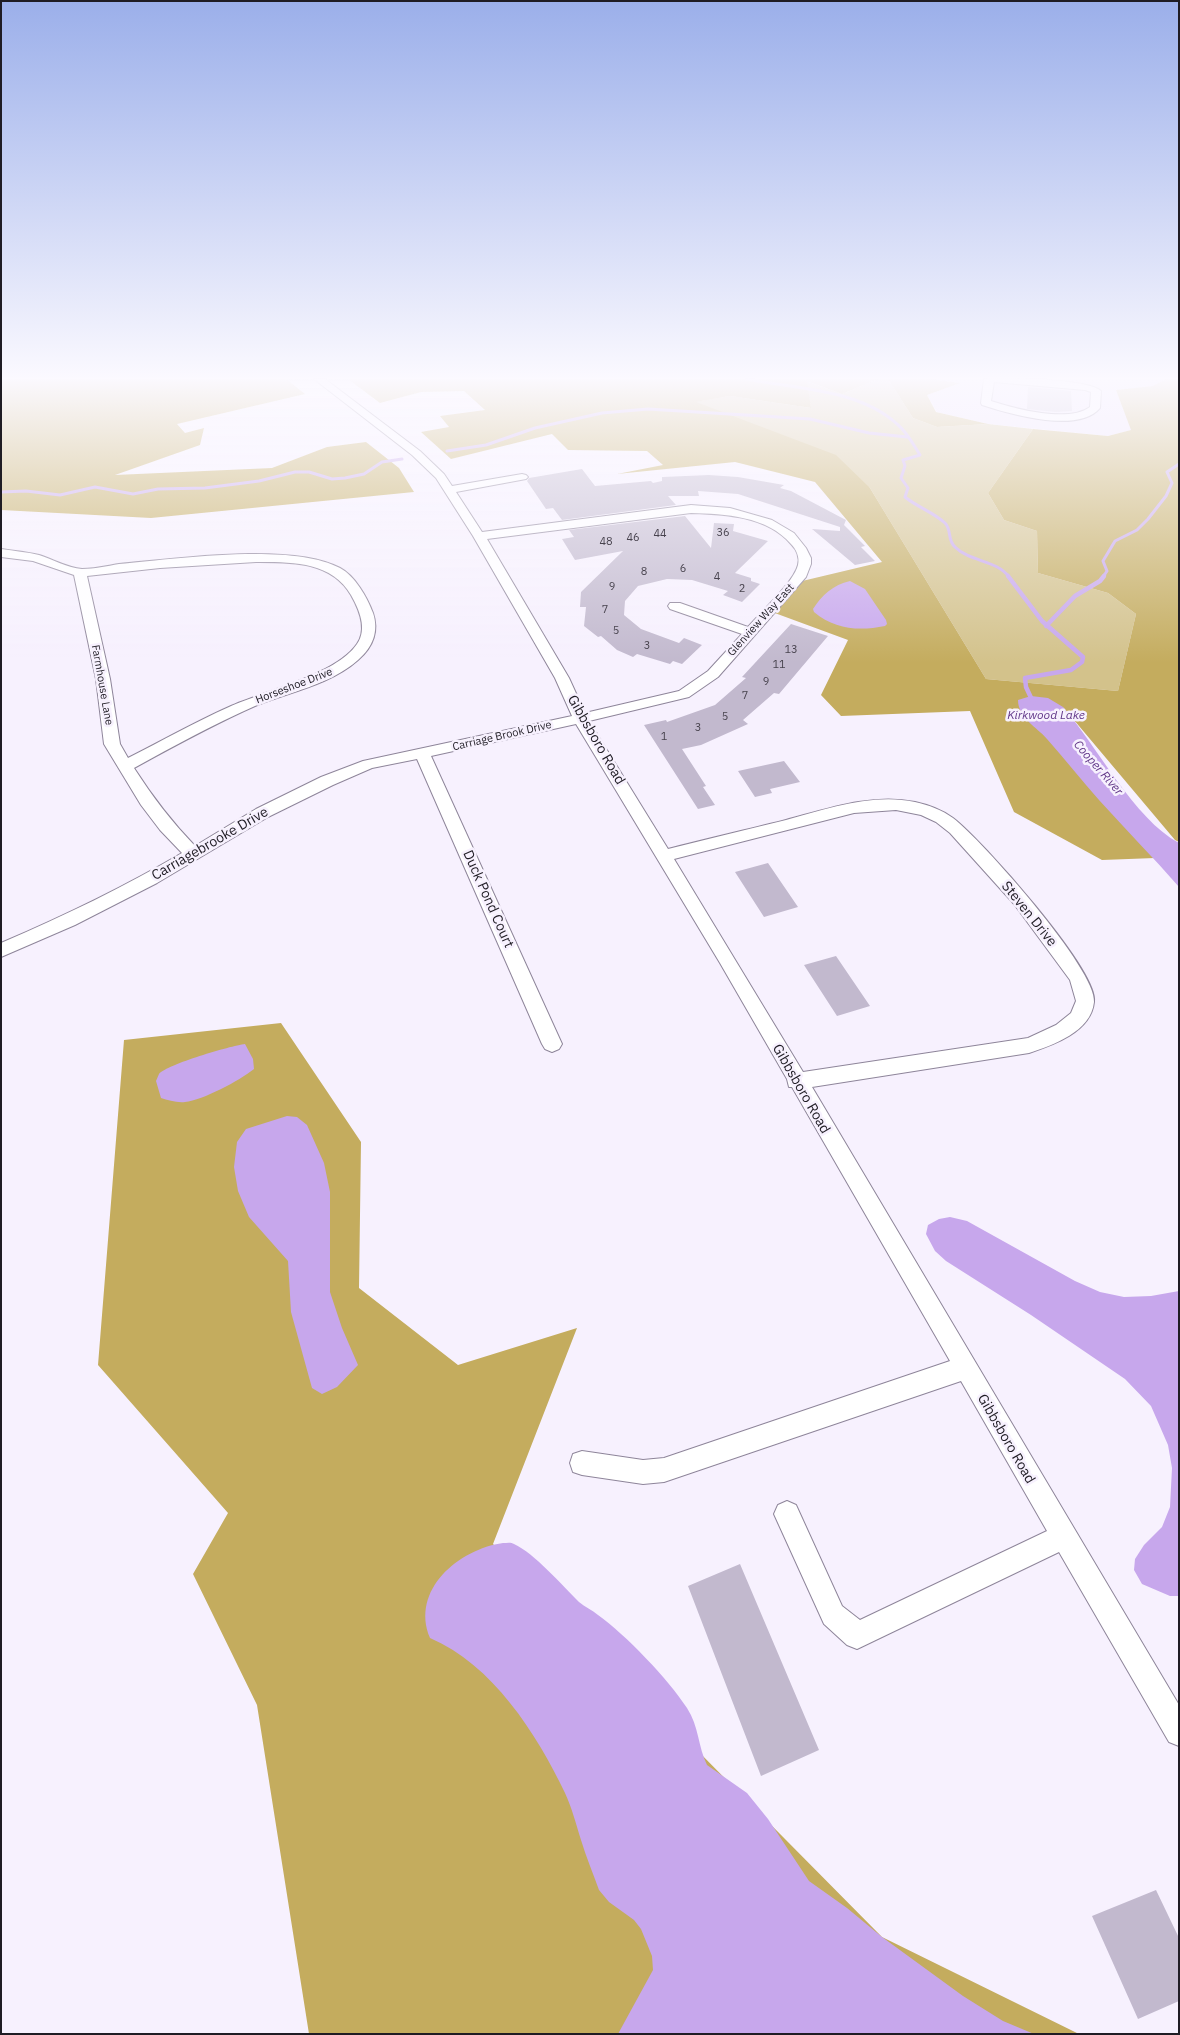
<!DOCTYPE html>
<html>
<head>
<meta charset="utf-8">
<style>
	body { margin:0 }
	#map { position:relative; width:1180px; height:2035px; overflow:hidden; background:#f7f1fe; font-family:"IBM Plex Sans",sans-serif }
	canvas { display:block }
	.frame { position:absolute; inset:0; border:2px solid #1f1c24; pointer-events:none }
</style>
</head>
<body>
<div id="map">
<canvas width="1180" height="2035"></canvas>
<div class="frame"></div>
</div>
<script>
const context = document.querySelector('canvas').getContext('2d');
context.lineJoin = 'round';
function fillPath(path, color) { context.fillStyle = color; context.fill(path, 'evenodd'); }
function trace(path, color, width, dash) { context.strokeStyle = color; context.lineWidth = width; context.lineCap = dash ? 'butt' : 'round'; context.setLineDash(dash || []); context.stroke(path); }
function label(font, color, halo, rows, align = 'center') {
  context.font = font + ' "IBM Plex Sans",sans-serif'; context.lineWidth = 5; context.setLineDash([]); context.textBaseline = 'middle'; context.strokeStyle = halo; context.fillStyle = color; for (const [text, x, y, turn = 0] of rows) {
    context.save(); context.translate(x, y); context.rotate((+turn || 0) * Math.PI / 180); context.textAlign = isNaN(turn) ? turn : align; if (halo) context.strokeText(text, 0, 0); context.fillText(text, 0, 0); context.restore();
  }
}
const built = new Path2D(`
	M930,379H1166L1153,386L1116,390L1132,430L1108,436L988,424L937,412L927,395L959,383Z`);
const green = new Path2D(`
	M878,379H888L913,418L937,427L988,424L1033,429L988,493L1004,520L1037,531L1038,573L1108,593L1136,614L1118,691L986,679L870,488L694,402L730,396L811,408L806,381L842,394Z`);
const forest = new Path2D(`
	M1,379H286L305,394L177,424L185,433L204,428L200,445L115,475L272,468L327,447L366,442L399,468L414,492L151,518L1,510Z
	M348,379H878L842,394L807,381L811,408L730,396L696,402L836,455L870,488L986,679L1118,691L1136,614L1108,593L1038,573L1037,531L1004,520L988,493L1033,429L1108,436L1131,430L1116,390L1153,386L1166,379H1179V842L1175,840L1063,707L1155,858L1102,860L1014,812L970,711L841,716L821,695L848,640L772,612L798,582L882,562L815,482L735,462L617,474L663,465L647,451L568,450L552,434L451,459L421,432L449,427L440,416L485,410L464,391L421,392L380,403Z
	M888,379H930L960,383L927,395L936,412L988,424L937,427L913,418Z
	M281,1023L361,1142L359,1288L458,1365L577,1328L493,1544L882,1937L1079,2034H309L257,1705L193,1574L228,1513L98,1365L124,1040Z`);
const water = new Path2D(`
	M850,581L865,589L886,620L887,624L885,626C860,631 835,630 814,612L813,609C822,595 833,585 850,581Z
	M1031,696L1048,698L1063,707C1097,746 1134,819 1179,843V887C1153,857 1125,829 1099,800C1081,780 1065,759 1047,739C1037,727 1018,718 1018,700Z
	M245,1044L253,1059L254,1069C239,1081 203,1100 185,1102C177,1103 168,1100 161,1098L156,1081C157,1079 158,1076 159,1074C168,1064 230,1046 245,1044Z
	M287,1116L297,1117L307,1125L324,1163L330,1192V1292L342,1328L358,1365L337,1387L322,1394L312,1388L291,1312L288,1261L249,1217L238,1191L234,1167L237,1142L246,1129Z
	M950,1217L967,1221L1075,1281L1100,1292L1124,1297L1151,1296L1179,1291V1596H1170L1142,1584L1134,1570L1135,1559L1144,1545L1162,1527L1170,1507L1172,1468L1168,1445L1151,1406L1125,1379L1031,1315L946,1261L935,1251L926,1234L928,1225L939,1219Z
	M503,1543C507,1543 511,1542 514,1544C534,1553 563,1586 579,1602C585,1607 592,1610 598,1615C626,1635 668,1679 687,1708C699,1726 698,1747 707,1765L747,1793L768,1819L809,1881L847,1908L882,1937L963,1996L1003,2021L1034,2034H618L653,1970L652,1956L641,1929L634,1920L609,1902L599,1890C593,1873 586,1857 581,1840C576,1824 572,1808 565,1793C537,1734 492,1664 430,1638C410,1590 459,1549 503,1543Z`);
const streamFar1 = new Path2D(`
	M747,379C796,389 859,389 897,424C907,432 913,444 920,455L903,460L905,466L901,478L908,488L905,497C917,507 933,512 945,523C952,530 947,540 955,547C970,562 997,560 1009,577
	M447,451L486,445L535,428L602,413L648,409L810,419L869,433L907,437
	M1,492L26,491L60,495L95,487L133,494L158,489L205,488L259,481L295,472H309L332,479L345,478L364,474L382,462L402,459
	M1103,577L1107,571L1103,561L1115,541L1137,530L1148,519L1166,496L1172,483L1167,472L1179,464`);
const stream = new Path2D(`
	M1008,576L1042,621L1083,657L1082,662L1071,670L1025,678L1026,687L1033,702
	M1046,626L1075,596L1100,581L1104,576`);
const building = new Path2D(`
	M1028,387L1071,391L1072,411L1056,412L1027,409Z
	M582,469L595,486L651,481L653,483L662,481V477L709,475L738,477L784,485L780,488L791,491L846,520L844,525L865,546L861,547L875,561L855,565L812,529L840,531V527L738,494L698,491L699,496H668L676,505L562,520L553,508L546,509L527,481L529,478Z
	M685,516L711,548L714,523L734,524L733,531L768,541L735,573L751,578V581L760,584L742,602L723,595L728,591L692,580L667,579L638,586L625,601L624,615L641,629L679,643L684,638L702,645L682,664L673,661L670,664L637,654L633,657L617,650L601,636L598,637L584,626L586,607H580L581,592L623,551L575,560L562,539L574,537L569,530Z
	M791,624L828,636L779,694L774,693L743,720L748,724L701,745L682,749L706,786L703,787L715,805L698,809L644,725L666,720L667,722L715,705L746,678L742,677Z
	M784,761L800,782L770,789L772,793L755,797L738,771Z
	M768,863L798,907L764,917L735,872Z
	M836,956L870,1006L837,1016L804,965Z
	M740,1564L819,1750L761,1776L688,1586Z
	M1156,1890L1179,1938V2001L1138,2019L1092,1916Z`);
const minor = new Path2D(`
	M314,379H325L420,451L444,474L452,486L522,474L526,475L528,477L526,479L456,492L482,532L691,505L730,508L772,520L794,533L806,548L811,558V564L806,577L718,677L689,697L589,721L668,849C707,839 746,830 786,820C827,809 872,793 915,802C929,805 942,810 953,818C981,839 1098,971 1094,1002C1091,1032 1053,1045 1029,1053L812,1087L1179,1705V1746L1169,1742L1059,1552L857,1649L847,1645L824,1624L774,1514L778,1505L787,1501L796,1505L842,1606L860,1620L1047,1531L961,1381L664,1482L643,1484L582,1475L573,1472L570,1463L573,1454L582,1451L643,1460L664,1458L950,1361L792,1087H789L787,1079L720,963L576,724L431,756L562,1044L559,1049L552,1052L545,1049L542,1044L417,759L372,768L333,785L268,817L157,883L75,925L1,957V943C64,916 124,887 182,853L160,830L141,805L104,744L96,679L74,575L33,561L1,557V549C14,551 27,552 39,555C52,559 68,568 82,569C94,569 107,566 119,564C174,559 292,542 340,568C355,576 367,597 373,613C379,631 373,647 358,660C330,685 289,692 255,706C214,724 174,746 134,768C152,796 171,821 195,846L256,809L321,777L363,761L572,716L555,678L473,536L436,478L412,455ZM691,513C725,514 767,516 791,544C796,549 800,557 798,565C794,582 760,613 748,627L680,603H670L668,606L670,609L742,634L708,671L679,691L585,713L569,678L487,539ZM256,562C291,562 331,561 351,595C359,609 368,629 357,644C336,675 264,691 229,707C195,722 162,741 128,758L120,744L110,679L87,576L160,568ZM896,810L921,815L936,822L950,833L1014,904L1070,980L1076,1001L1071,1013L1056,1025L1028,1038L803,1072L674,859L854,813Z
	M984,379C1003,377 1089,379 1101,391L1100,408C1078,434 1010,414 982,405L981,403ZM994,382L1085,390L1091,392L1090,407C1068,423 1016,409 991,401Z`);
const numberNames = [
	["36",723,533],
	["44",660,534],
	["46",633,538],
	["48",606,542],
	["6",683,569],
	["8",644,572],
	["4",717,577],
	["9",612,587],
	["2",742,589],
	["7",605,610],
	["5",616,631],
	["3",647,646],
	["13",791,650],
	["11",779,665],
	["9",766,682],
	["7",745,696],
	["5",725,717],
	["3",698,728],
	["1",664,737]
];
const farStreetnames = [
	["Glenview Way East",761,620,-48],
	["Farmhouse Lane",102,685,80],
	["Horseshoe Drive",294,686,-21],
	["Carriage Brook Drive",502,736,-13]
];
const farWaternames = [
	["Kirkwood Lake",1046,716],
	["Cooper River",1098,768,49]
];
const streetNames = [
	["Gibbsboro Road",596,740,60],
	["Carriagebrooke Drive",210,844,-30],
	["Duck Pond Court",488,899,66],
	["Steven Drive",1029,914,51],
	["Gibbsboro Road",801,1089,60],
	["Gibbsboro Road",1006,1439,60]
];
fillPath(built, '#eee3fb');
fillPath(green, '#d3c28b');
fillPath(forest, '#c4ac5e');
fillPath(water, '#c7a7ec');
trace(streamFar1, '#c7a7ec', 3);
trace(stream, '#c7a7ec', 4.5);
fillPath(building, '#c2b9ce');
trace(minor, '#8e859a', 2);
fillPath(minor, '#fff');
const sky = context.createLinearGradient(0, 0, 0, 663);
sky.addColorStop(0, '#9bafea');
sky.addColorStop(0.57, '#fbf9ff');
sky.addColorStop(1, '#fbf9ff00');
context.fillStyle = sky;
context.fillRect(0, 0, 1180, 663);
label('11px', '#48434e', null, numberNames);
label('11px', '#1f1c24', '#f7f1fe', farStreetnames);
label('italic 12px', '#623889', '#f7f1fe', farWaternames);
label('14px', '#1f1c24', '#f7f1fe', streetNames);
</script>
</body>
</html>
